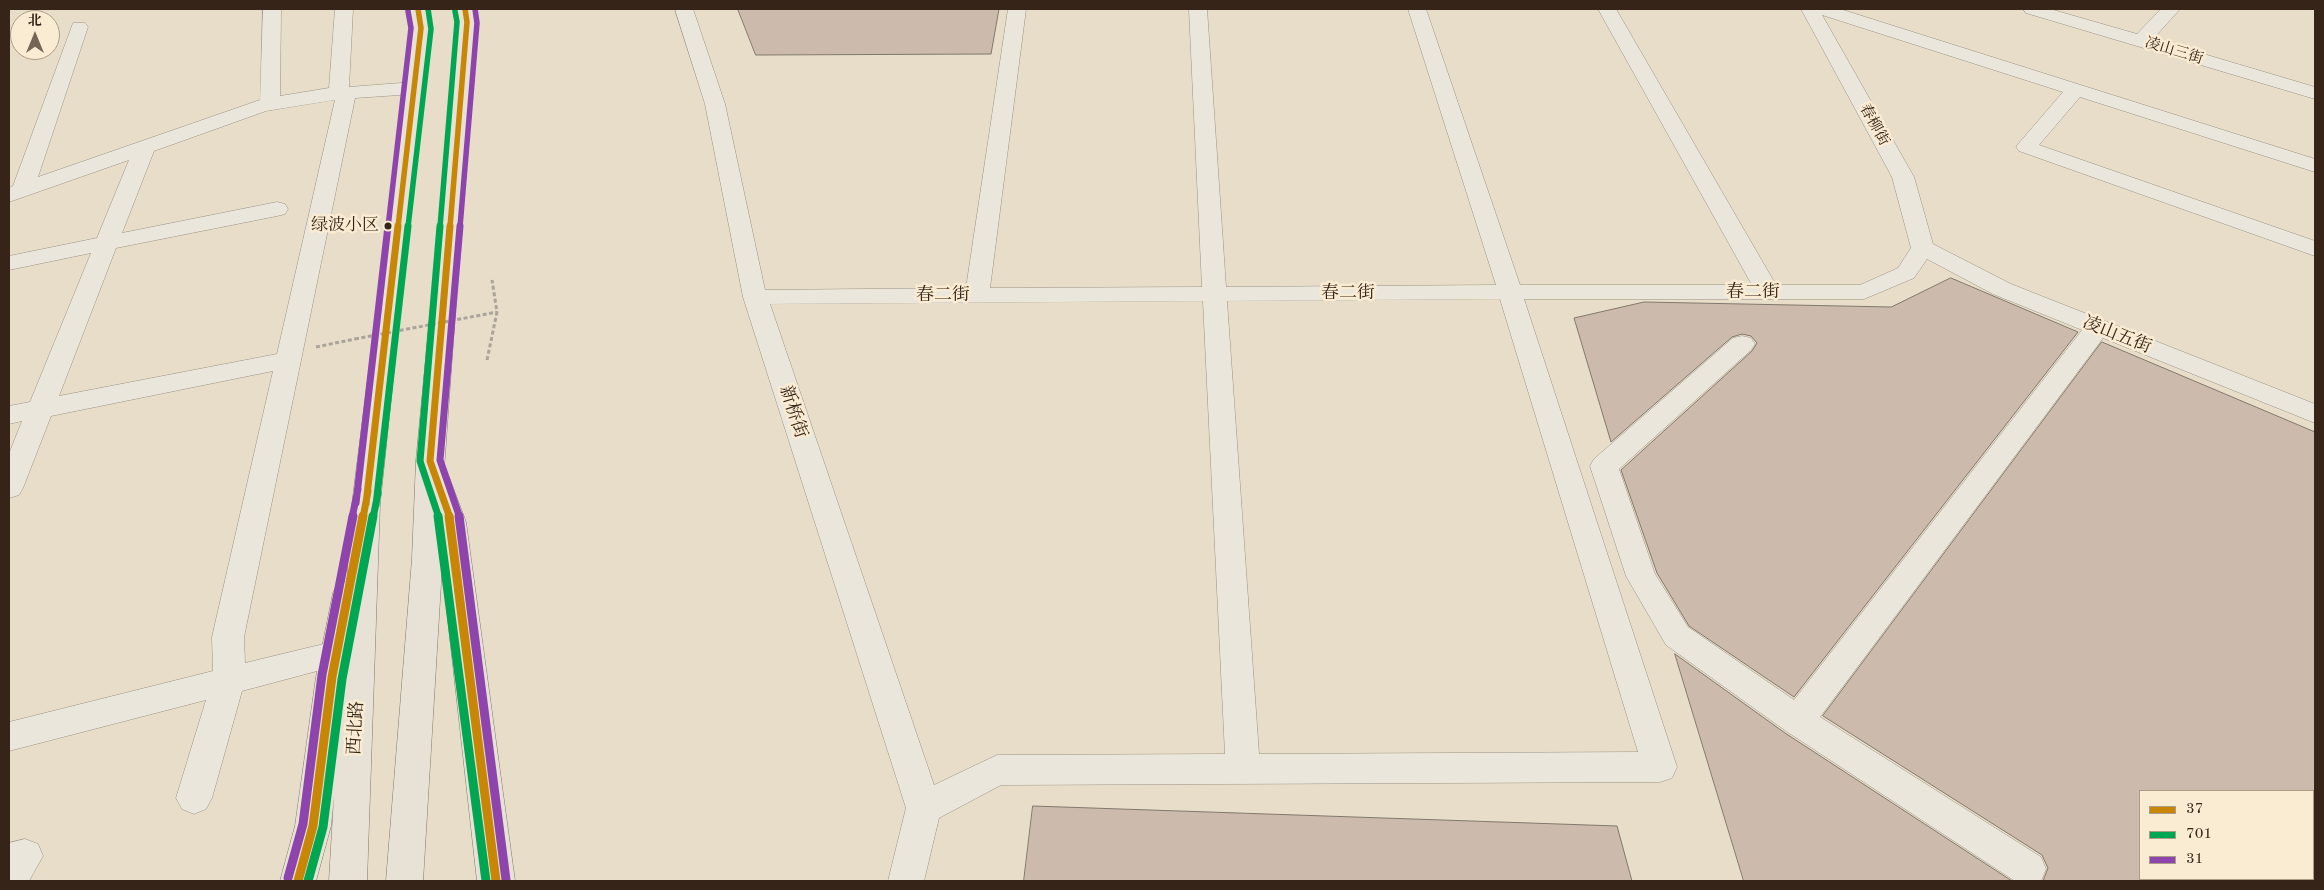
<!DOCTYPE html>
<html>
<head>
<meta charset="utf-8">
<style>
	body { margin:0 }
	#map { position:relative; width:2324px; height:890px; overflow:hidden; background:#e8ddc8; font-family:"Old Standard TT","Noto Serif SC",serif }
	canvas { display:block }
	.frame { position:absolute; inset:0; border:10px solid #372418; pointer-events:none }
	.legend { position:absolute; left:2139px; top:790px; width:175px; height:90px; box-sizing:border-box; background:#f9ecd2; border:1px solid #ab9c88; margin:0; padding:6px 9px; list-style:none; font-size:15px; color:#372418 }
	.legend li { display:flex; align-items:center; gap:10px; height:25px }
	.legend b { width:25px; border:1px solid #ab9c88 }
	.north { position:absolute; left:10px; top:10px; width:50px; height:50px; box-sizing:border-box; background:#f9ecd2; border:1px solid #ab9c88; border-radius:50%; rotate:0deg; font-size:14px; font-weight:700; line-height:20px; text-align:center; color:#372418 }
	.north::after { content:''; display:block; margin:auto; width:18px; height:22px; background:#756556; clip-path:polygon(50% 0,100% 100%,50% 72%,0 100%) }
</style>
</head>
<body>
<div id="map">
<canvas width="2324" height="890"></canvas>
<div class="frame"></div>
<ul class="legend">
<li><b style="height:6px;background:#c78606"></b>37</li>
<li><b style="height:6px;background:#00a651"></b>701</li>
<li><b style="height:6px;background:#8e44ad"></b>31</li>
</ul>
<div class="north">北</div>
</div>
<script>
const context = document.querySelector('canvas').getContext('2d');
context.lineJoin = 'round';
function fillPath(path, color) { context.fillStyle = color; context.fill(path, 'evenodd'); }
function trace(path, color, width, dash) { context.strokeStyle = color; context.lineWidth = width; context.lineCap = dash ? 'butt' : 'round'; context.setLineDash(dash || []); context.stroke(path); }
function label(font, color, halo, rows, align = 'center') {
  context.font = font + ' "Old Standard TT","Noto Serif SC",serif'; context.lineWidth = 5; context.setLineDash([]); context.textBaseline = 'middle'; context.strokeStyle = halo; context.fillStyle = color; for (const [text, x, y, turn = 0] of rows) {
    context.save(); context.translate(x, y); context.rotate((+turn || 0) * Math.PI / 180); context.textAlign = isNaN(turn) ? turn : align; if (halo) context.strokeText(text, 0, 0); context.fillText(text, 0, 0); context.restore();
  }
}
const building = new Path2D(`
	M738,9H999L991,54L756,55Z
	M1951,278L2078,332L1794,697L1689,626L1657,573L1621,470L1752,351L1757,343L1751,336L1742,334L1732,337L1611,442L1574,318L1644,302L1891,307Z
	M2102,342L2315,432V791H2140V881H2043L2048,868L2042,855L1823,716Z
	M1675,654L1785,733L2012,881H1744Z
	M1033,806L1617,826L1632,881H1024Z`);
const path = new Path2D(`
	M316,347L355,339
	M487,360L497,312L492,280`);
const minor = new Path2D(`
	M263,9H281L280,96L329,88L335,9H353L349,87L414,82L421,84L424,88L421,92L414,94L355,98L244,637L245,663L336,641L347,645L352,654L347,663L242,691L212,798L206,809L194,814L182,809L176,798L206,700L9,751V722L213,671L212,637L273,371L51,416L23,488L19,495L9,498V454L22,421L9,424V406L30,402L91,253L9,270V256L97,238L129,160L9,202V188L13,186L73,23H85L88,27L38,177L260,100ZM335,100L277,354L59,396L116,248L277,216L285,214L288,209L285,204L277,202L122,233L154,151L266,111Z
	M675,9H693L725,104L765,290L966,288L1008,9H1026L990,288L1202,287L1189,9H1207L1226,287L1496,285L1408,9H1426L1520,285H1752L1598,9H1616L1776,285H1860L1898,268L1911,248L1892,177L1801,9H1840L2315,159V172L2080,97L2039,145L2315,241V256L2019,151L2016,147L2019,143L2063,92L1822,15L1914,177L1933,244L2011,284L2315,404V423L2103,338L1820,717L2041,857L2046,869L2041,881H2015L1786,731L1666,645L1626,576L1590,466L1594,459L1733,338L1742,336L1751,338L1755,344L1751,350L1619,469L1655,574L1688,627L1794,700L2082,330L1993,294L1927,259L1914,278L1864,299H1524L1677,767L1672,778L1660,782L1001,785L939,818L924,881H888L906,808L743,297L705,104ZM1500,299L1638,752L1259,754L1227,301ZM1203,301L1225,754L997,755L934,785L770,304Z
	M2023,9H2050L2137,34L2161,9H2180L2153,39L2315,87V99L2026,13Z
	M25,839L38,844L43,856L29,881H9V843Z`);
const highway = new Path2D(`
	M409,9H427L430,28L380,504L367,881H329L334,796L331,826L316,881H280L295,826L316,677L333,593L337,585L347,581L352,504L412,28Z
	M456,9H474L476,22L444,470L449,477L466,522L515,881H477L442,567L423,881H386L412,559L416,461L458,22Z`);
const pathBridge = new Path2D(`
	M355,339L497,312`);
const bus1Far2 = new Path2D(`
	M398,227L421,28L418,9
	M450,227L467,22L465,9`);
const bus1Far1 = new Path2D(`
	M366,504L398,226
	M363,518L368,491
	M450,518L430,461L450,226`);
const bus1 = new Path2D(`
	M449,516L496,881
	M298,881L313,826L332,677L363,516`);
const bus2Far2 = new Path2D(`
	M408,227L431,29L428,9
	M440,227L457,22L455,11`);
const bus2Far1 = new Path2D(`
	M376,505L408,226
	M373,518L378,493
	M439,518L420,461L440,226`);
const bus2 = new Path2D(`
	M438,516L486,881
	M308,881L323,827L342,679L373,516`);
const bus3Far2 = new Path2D(`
	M388,227L411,28L408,11
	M460,227L477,23L475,9`);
const bus3Far1 = new Path2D(`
	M460,226L440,460L460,518
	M356,503L388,226
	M352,518L358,489`);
const bus3 = new Path2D(`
	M459,516L506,880
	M288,878L303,824L322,675L353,516`);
const markers = [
	[388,226,4.5,"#372418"]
];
const farStreetnames = [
	["凌山三街",2174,51,17],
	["春柳街",1874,125,61]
];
const busNames = [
	["绿波小区",379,226]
];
const streetNames = [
	["春二街",1753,292],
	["春二街",1348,293],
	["春二街",943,295],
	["凌山五街",2117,335,22],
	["新桥街",793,412,72],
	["西北路",356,728,-87]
];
fillPath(building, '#ccbbac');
trace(building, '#81786d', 1);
trace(minor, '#9a9284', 1);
trace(highway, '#81786d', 1);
trace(path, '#aba49b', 3, [4, 2.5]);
fillPath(minor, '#ebe6dc');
fillPath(highway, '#e8e2d6');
trace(pathBridge, '#aba49b', 3, [4, 2.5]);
trace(bus1Far2, '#c78606', 5.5);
trace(bus1Far1, '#c78606', 7);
trace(bus1, '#c78606', 9);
trace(bus2Far2, '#00a651', 5.5);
trace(bus2Far1, '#00a651', 7);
trace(bus2, '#00a651', 9);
trace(bus3Far2, '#8e44ad', 5.5);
trace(bus3Far1, '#8e44ad', 7);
trace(bus3, '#8e44ad', 9);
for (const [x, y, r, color] of markers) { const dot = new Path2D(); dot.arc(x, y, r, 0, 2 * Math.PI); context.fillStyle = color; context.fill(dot); trace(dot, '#f9ecd2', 2); }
label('15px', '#372418', '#f9ecd2', farStreetnames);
label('17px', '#372418', '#f9ecd2', busNames, 'right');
label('18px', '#372418', '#f9ecd2', streetNames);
</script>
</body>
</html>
